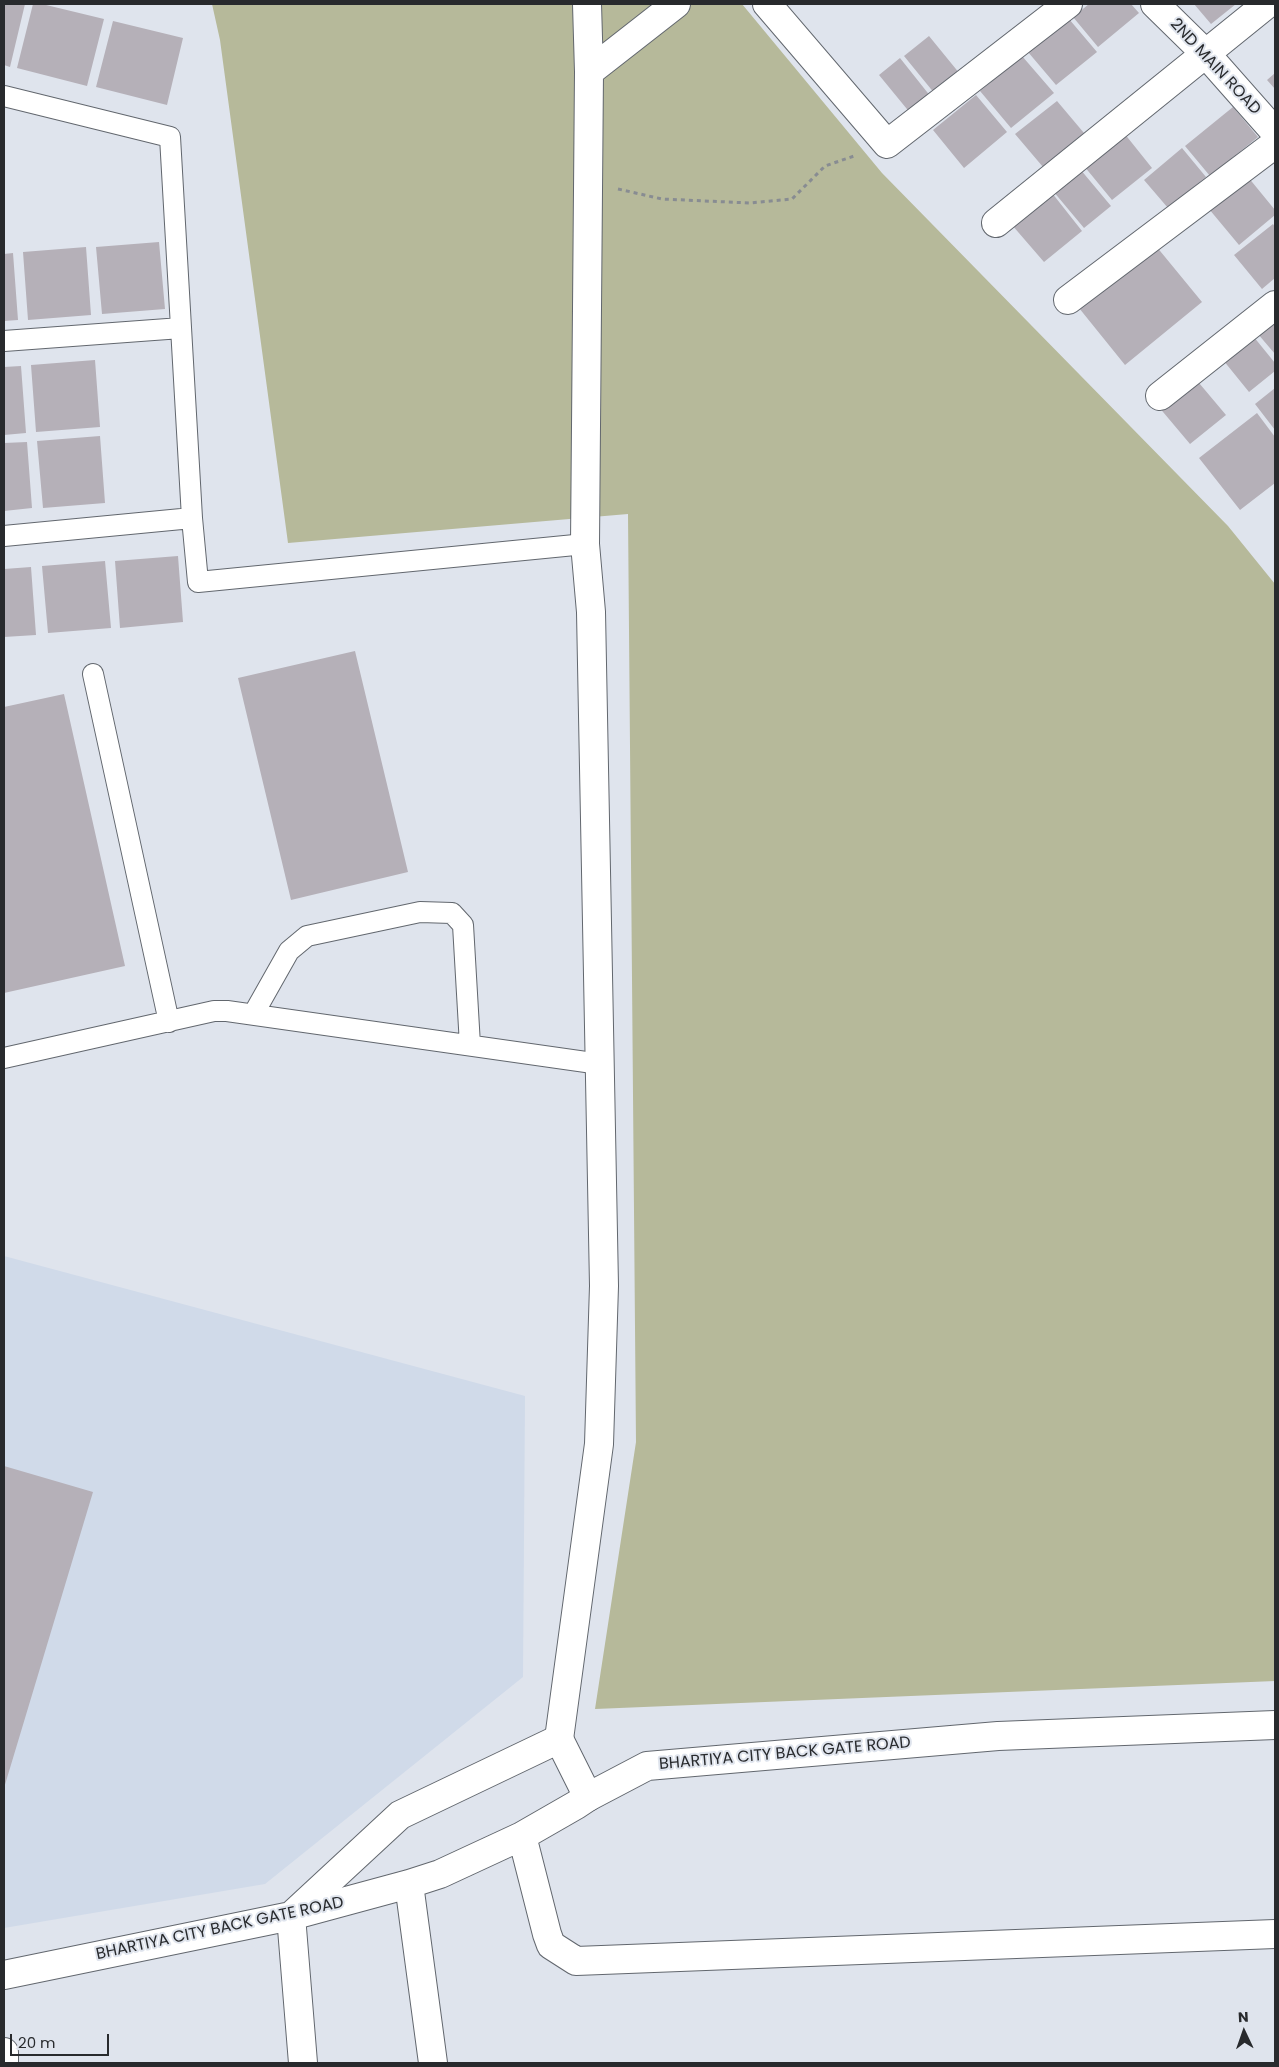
<!DOCTYPE html>
<html>
<head>
<meta charset="utf-8">
<style>
	body { margin:0 }
	#map { position:relative; width:1279px; height:2067px; overflow:hidden; background:#dfe4ed; font-family:Poppins,sans-serif }
	canvas { display:block }
	.frame { position:absolute; inset:0; border:5px solid #282a2d; pointer-events:none }
	.north { position:absolute; left:1219px; top:2007px; width:50px; height:50px; -webkit-text-stroke:4px #dfe4ed; paint-order:stroke; rotate:357deg; font-size:14px; font-weight:700; line-height:20px; text-align:center; color:#282a2d }
	.north::after { content:''; display:block; margin:auto; width:18px; height:22px; background:#282a2d; clip-path:polygon(50% 0,100% 100%,50% 72%,0 100%) }
	.scale { position:absolute; left:10px; top:2034px; width:99px; height:22px; box-sizing:border-box; border:2px solid #282a2d; border-top:0; padding-left:6px; font-size:15px; line-height:18px; white-space:nowrap; color:#282a2d; -webkit-text-stroke:4px #dfe4ed; paint-order:stroke }
</style>
</head>
<body>
<div id="map">
<canvas width="1279" height="2067"></canvas>
<div class="frame"></div>
<div class="north">N</div>
<div class="scale">20 m</div>
</div>
<script>
const context = document.querySelector('canvas').getContext('2d');
context.lineJoin = 'round';
function fillPath(path, color) { context.fillStyle = color; context.fill(path, 'evenodd'); }
function trace(path, color, width, dash) { context.strokeStyle = color; context.lineWidth = width; context.lineCap = dash ? 'butt' : 'round'; context.setLineDash(dash || []); context.stroke(path); }
function label(font, color, halo, rows, align = 'center') {
  context.font = font + ' Poppins,sans-serif'; context.lineWidth = 4; context.setLineDash([]); context.textBaseline = 'middle'; context.strokeStyle = halo; context.fillStyle = color; for (const [text, x, y, turn = 0] of rows) {
    context.save(); context.translate(x, y); context.rotate((+turn || 0) * Math.PI / 180); context.textAlign = isNaN(turn) ? turn : align; if (halo) context.strokeText(text, 0, 0); context.fillText(text, 0, 0); context.restore();
  }
}
const built = new Path2D(`
	M4,1256L525,1396L523,1677L265,1884L4,1928Z`);
const green = new Path2D(`
	M212,4H742L882,173L1228,526L1275,584V1681L595,1709L636,1442L628,514L288,543L220,40Z`);
const building = new Path2D(`
	M4,4H25L10,67L4,65Z
	M33,4H42L104,19L87,86L17,68Z
	M1089,4H1131L1139,13L1098,47L1073,17Z
	M1194,4H1236L1211,24Z
	M1069,19L1097,52L1056,85L1028,52Z
	M113,21L183,38L167,105L96,87Z
	M929,36L960,74L935,94L904,56Z
	M1022,56L1054,93L1011,128L980,91Z
	M900,58L931,97L911,114L879,75Z
	M1275,73V89L1267,80Z
	M976,95L1007,132L964,168L933,130Z
	M1057,101L1084,133L1043,167L1015,134Z
	M1233,107L1258,137L1210,176L1185,146Z
	M1124,133L1152,168L1112,200L1084,166Z
	M1182,148L1206,177L1168,208L1144,180Z
	M1080,169L1111,206L1084,228L1053,191Z
	M1248,177L1275,210V215L1239,245L1209,209Z
	M1052,193L1082,231L1044,262L1012,225Z
	M1273,224L1275,227V278L1262,289L1234,255Z
	M159,242L165,309L102,314L96,247Z
	M1156,246L1202,302L1125,365L1079,308Z
	M86,247L91,315L28,320L23,252Z
	M13,253L18,320L4,321V254Z
	M1275,308V354L1252,327Z
	M1249,331L1275,363V371L1249,392L1219,355Z
	M95,360L100,427L36,432L31,365Z
	M21,366L26,433L4,435V367Z
	M1194,377L1226,415L1190,444L1158,406Z
	M1275,388V430L1255,404Z
	M1257,413L1275,437V483L1240,510L1199,458Z
	M100,436L105,503L43,508L37,441Z
	M27,442L32,508L4,511V443Z
	M178,556L183,622L120,628L115,561Z
	M105,561L111,628L48,633L42,566Z
	M31,567L36,635L4,637V569Z
	M355,651L408,872L291,900L238,678Z
	M64,694L125,966L4,993V707Z
	M4,1466L93,1492L4,1788Z`);
const path = new Path2D(`
	M618,189L662,199L750,203L792,199L825,166L857,155`);
const lane = new Path2D(`
	M4,96L170,137L192,518
	M4,341L181,328
	M4,536L192,518L198,582L585,544
	M93,674L169,1022
	M254,1013L289,951L307,936L420,912L452,913L463,925L470,1045
	M4,1058L214,1011H227L600,1064`);
const street = new Path2D(`
	M767,4L887,144L1068,4
	M1155,4L1206,54L1275,132
	M589,72L676,4
	M996,223L1267,4
	M1068,300L1275,144
	M1160,396L1275,305
	M559,1739L599,1444L604,1286L591,612L585,544L589,72L587,4
	M522,1836L547,1934L551,1945L576,1961L1275,1934
	M409,1884L433,2063
	M291,1916L409,1884L440,1874L522,1836L576,1805L588,1797
	M4,2052V2063`);
const secondary = new Path2D(`
	M291,1916L400,1815L559,1739L588,1797L647,1766L998,1736L1275,1725
	M291,1916L303,2063
	M4,1975L291,1916`);
const streetNames = [
	["2ND MAIN ROAD",1215,67,47],
	["BHARTIYA CITY BACK GATE ROAD",785,1754,-5],
	["BHARTIYA CITY BACK GATE ROAD",220,1929,-12]
];
fillPath(built, '#d0dae9');
fillPath(green, '#b6b99a');
fillPath(building, '#b5b0b8');
trace(lane, '#62676e', 22);
trace(street, '#62676e', 30);
trace(secondary, '#62676e', 30);
trace(path, '#888c92', 3, [4, 4]);
trace(lane, '#fff', 20);
trace(street, '#fff', 28);
trace(secondary, '#fff', 28);
label('16px', '#282a2d', '#dfe4ed', streetNames);
</script>
</body>
</html>
